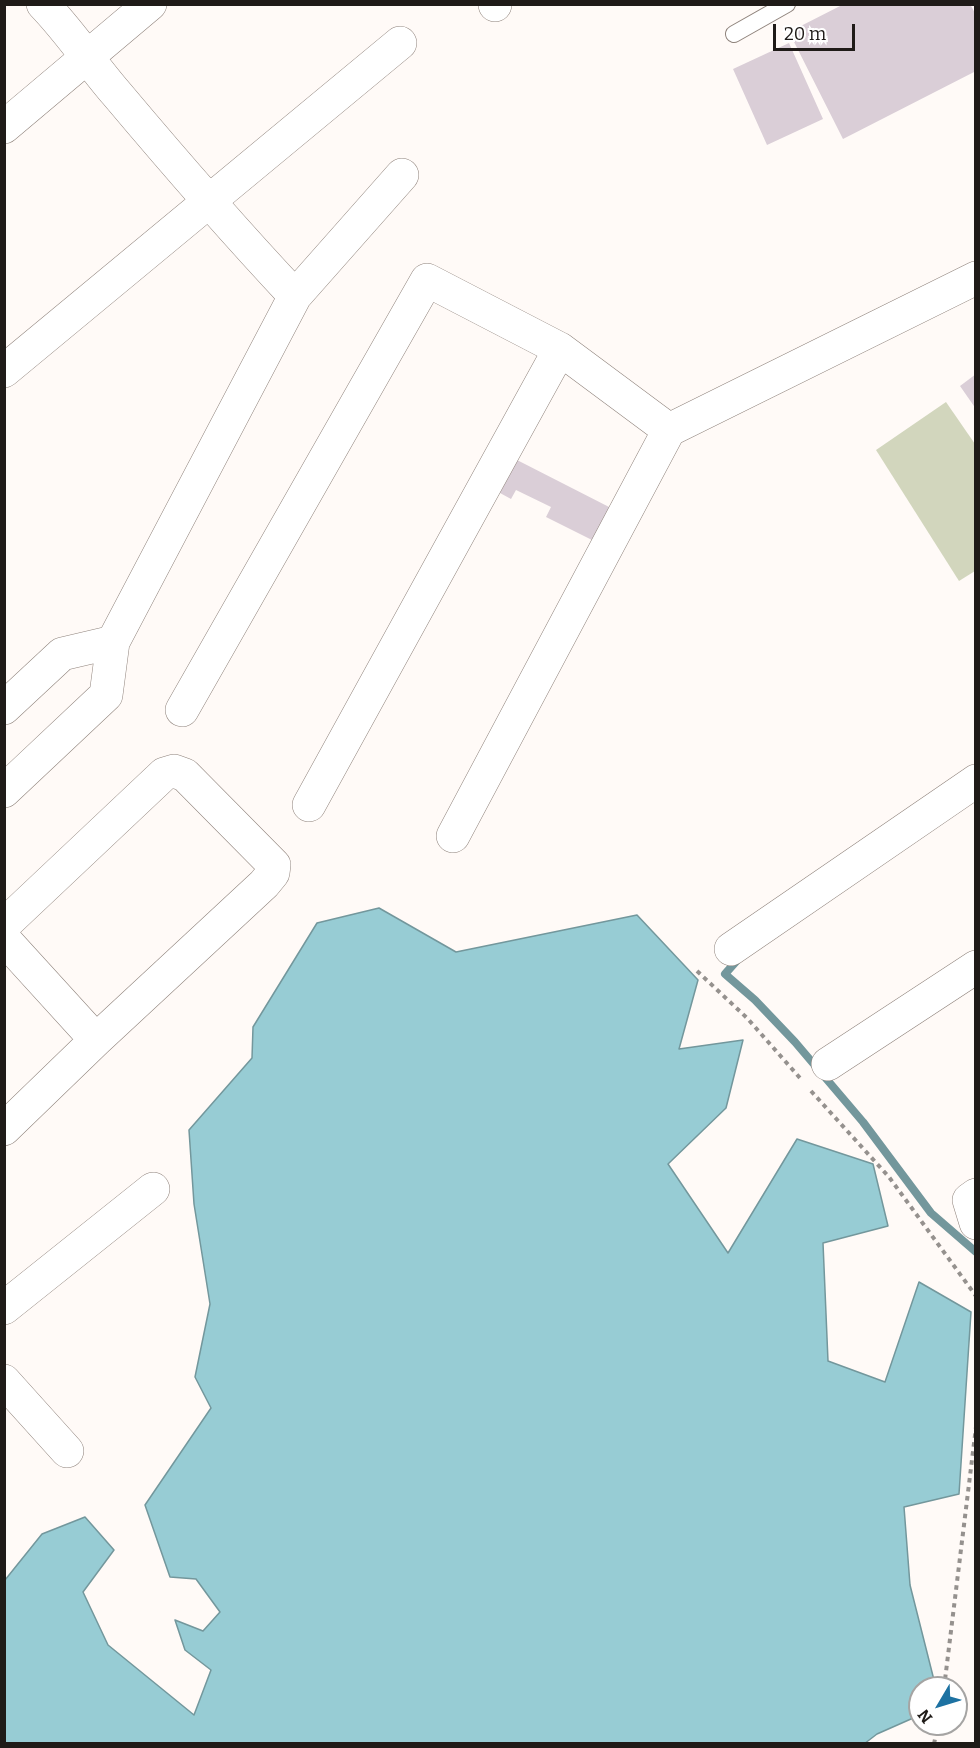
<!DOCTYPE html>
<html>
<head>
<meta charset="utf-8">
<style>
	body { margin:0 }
	#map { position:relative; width:980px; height:1748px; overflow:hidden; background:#fffaf7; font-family:Bitter,serif }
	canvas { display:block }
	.frame { position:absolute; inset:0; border:6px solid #1f1b18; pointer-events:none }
	.north { position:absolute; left:908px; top:1676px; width:60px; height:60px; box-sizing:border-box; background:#fff; border:2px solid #a5a4a3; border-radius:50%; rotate:232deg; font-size:16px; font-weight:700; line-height:24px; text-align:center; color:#1f1b18 }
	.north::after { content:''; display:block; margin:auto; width:21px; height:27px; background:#1d72a2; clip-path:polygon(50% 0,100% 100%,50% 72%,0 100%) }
	.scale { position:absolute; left:773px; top:24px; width:82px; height:27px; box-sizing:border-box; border:3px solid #1f1b18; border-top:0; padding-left:8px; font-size:18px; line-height:21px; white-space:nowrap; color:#1f1b18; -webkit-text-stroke:4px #fff; paint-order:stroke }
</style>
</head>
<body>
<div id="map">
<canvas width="980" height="1748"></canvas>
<div class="frame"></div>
<div class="north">N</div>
<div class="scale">20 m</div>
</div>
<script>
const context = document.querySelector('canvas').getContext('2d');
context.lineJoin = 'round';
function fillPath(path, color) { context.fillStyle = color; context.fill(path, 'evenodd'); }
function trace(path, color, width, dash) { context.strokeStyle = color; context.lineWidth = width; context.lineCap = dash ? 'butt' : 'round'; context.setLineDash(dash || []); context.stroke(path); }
const green = new Path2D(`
	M946,402L975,444V571L959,581L876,450Z`);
const water = new Path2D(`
	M379,908L456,952L637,915L698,980L679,1049L743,1040L726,1108L668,1164L728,1253L797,1139L873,1164L888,1226L823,1243L828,1361L885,1382L919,1282L971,1312L959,1494L904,1507L910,1585L936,1688H920V1715L877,1734L864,1744L5,1743V1580L42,1534L85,1517L114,1550L83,1592L108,1645L194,1715L211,1670L185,1650L175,1620L203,1631L220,1612L196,1579L170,1577L145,1505L211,1408L195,1377L210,1304L194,1204L189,1130L252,1058L253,1027L317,923Z`);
const stream = new Path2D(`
	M740,957L725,974L755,1000L795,1042L863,1122L931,1213L976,1252`);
const building = new Path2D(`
	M844,4H970L976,15V71L843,139L789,32Z
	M789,43L823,119L767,145L733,69Z
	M976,374V409L960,386Z
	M517,460L613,509L596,542L546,517L551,507L516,490L511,499L500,493Z`);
const path = new Path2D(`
	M697,971L747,1018L800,1078
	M811,1091L889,1177L976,1296
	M944,1688L976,1427
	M934,1744L938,1724`);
const service = new Path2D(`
	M734,34L787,4`);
const minor = new Path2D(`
	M43,4C70,32 91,64 116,93C174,162 233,230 295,296
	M495,4V5
	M4,127L150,4
	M4,371L400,43
	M4,708L62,654L113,642
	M182,710L427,280L560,349L669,430L976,278
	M4,791L106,695L113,642L295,296L402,175
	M309,805L560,349
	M453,836L669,430
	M4,925L164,774L174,771L185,775L274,865L273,873L264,884L96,1040L4,1129
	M4,939L96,1040
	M731,949L976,781
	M828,1064L976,967
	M976,1195L969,1200L976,1223
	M4,1308L153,1189
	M4,1381L67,1451`);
fillPath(green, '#d2d6bd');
fillPath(water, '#97ccd4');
trace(water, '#73979c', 1.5);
trace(stream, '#73979c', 8);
fillPath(building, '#daced7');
trace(service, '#8f837c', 18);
trace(minor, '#8f837c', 34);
trace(path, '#95918e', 4, [4.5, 4.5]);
trace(service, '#fff', 16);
trace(minor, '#fff', 33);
</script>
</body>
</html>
